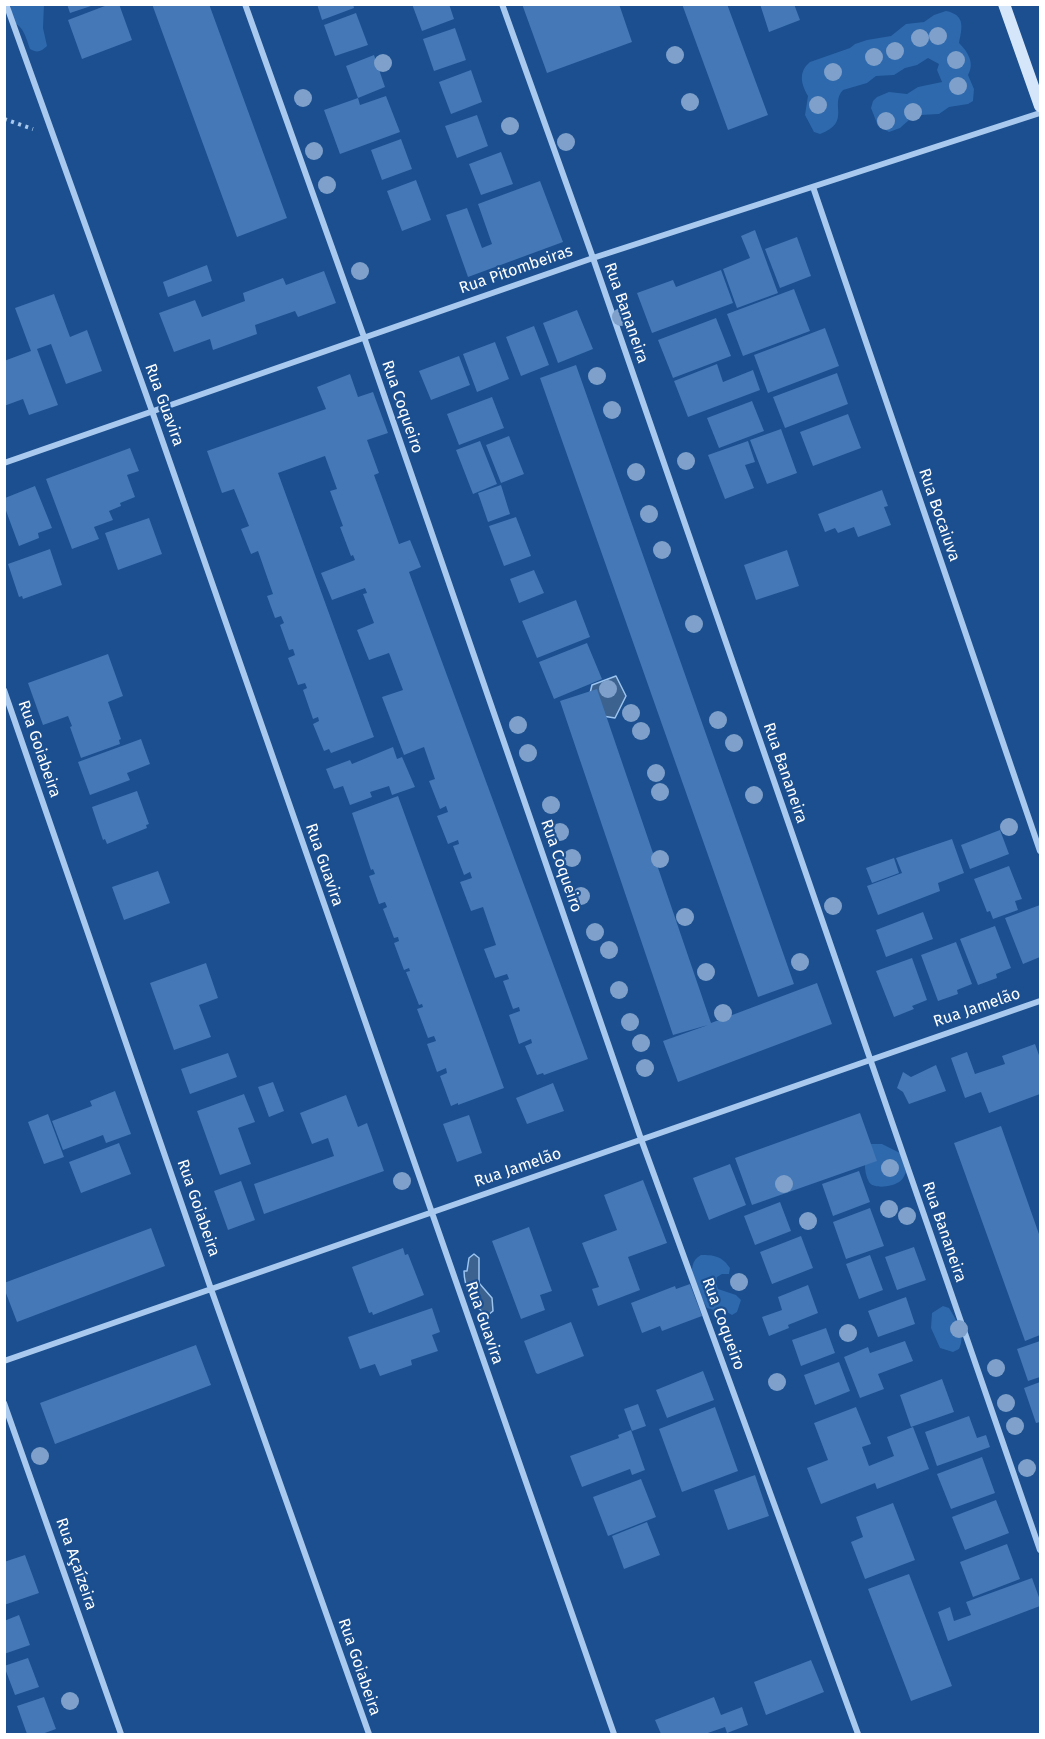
<!DOCTYPE html>
<html>
<head>
<meta charset="utf-8">
<style>
	body { margin:0 }
	#map { position:relative; width:1045px; height:1739px; overflow:hidden; background:#1b4f8f; font-family:"Fira Sans",sans-serif }
	canvas { display:block }
	.frame { position:absolute; inset:0; border:6px solid #fff; pointer-events:none }
</style>
</head>
<body>
<div id="map">
<canvas width="1045" height="1739"></canvas>
<div class="frame"></div>
</div>
<script>
const context = document.querySelector('canvas').getContext('2d');
context.lineJoin = 'round';
function fillPath(path, color) { context.fillStyle = color; context.fill(path, 'evenodd'); }
function trace(path, color, width, dash) { context.strokeStyle = color; context.lineWidth = width; context.lineCap = dash ? 'butt' : 'round'; context.setLineDash(dash || []); context.stroke(path); }
function label(font, color, halo, rows, align = 'center') {
  context.font = font + ' "Fira Sans",sans-serif'; context.lineWidth = 4.5; context.setLineDash([]); context.textBaseline = 'middle'; context.strokeStyle = halo; context.fillStyle = color; for (const [text, x, y, turn = 0] of rows) {
    context.save(); context.translate(x, y); context.rotate((+turn || 0) * Math.PI / 180); context.textAlign = isNaN(turn) ? turn : align; if (halo) context.strokeText(text, 0, 0); context.fillText(text, 0, 0); context.restore();
  }
}
const green = new Path2D(`
	M10,5H44L43,28L47,46C41,52 37,53 30,49C26,38 24,27 13,22Z
	M946,11C966,15 962,28 959,43C968,52 975,63 968,75L974,89L973,101L968,104L949,107L939,114L921,115L909,120L900,128L889,132L878,126L871,108L873,101L877,97L889,92L907,94L918,87L942,82L937,70L939,64L928,58L917,65L905,68L894,75L876,76L867,83L843,90C829,105 852,122 820,134L814,132L805,115L808,96C801,84 798,72 810,62L850,48L855,44L867,40L891,36L906,24L924,22L934,15Z
	M869,1144H882L900,1153L906,1172C904,1177 902,1181 897,1183C891,1187 873,1189 869,1182C863,1171 864,1155 869,1144Z
	M701,1255C714,1255 722,1256 730,1268L729,1274H722L717,1277L716,1283L718,1289L736,1295L741,1300L737,1312L732,1315L720,1308L714,1310L707,1308C700,1294 681,1266 701,1255Z
	M943,1306L949,1308C957,1321 966,1335 959,1349L953,1352L940,1348L931,1328L932,1313Z`);
const water = new Path2D(`
	M616,676L626,696L615,718L590,714L586,710L592,685Z
	M474,1254L479,1258V1283L492,1298L493,1311L488,1315C474,1309 464,1287 464,1271H467L469,1258Z`);
const building = new Path2D(`
	M67,4H94V5L70,13Z
	M110,4H119L132,40L82,59L68,20Z
	M152,4H209L287,218L237,237Z
	M317,4H353L354,8L322,20Z
	M412,4H449L454,19L422,31Z
	M522,4H619L632,42L547,73Z
	M682,4H727L768,115L728,130Z
	M760,4H794L800,20L769,32Z
	M356,13L368,45L335,56L324,25Z
	M455,28L466,60L434,71L423,39Z
	M374,55L385,87L358,98L360,105L386,96L400,132L340,154L324,110L358,98L346,66Z
	M471,70L482,102L451,114L439,82Z
	M477,115L488,146L457,158L445,126Z
	M401,139L412,169L382,180L371,150Z
	M501,152L513,184L481,195L469,164Z
	M416,180L431,220L402,231L387,191Z
	M540,181L563,242L468,277L446,215L467,208L482,248L492,244L478,204Z
	M755,230L778,293L737,308L723,269L750,258L741,236Z
	M797,237L811,276L780,288L765,249Z
	M207,265L212,281L168,297L163,282Z
	M721,270L733,303L652,333L637,293L673,280L676,287Z
	M324,271L336,303L298,317L295,311L255,325L257,334L213,350L210,339L174,352L159,313L195,300L202,317L245,301L243,293L283,278L286,285Z
	M794,289L810,331L743,356L727,314Z
	M54,294L70,337L87,330L102,371L66,384L51,344L37,349L58,405L29,415L23,399L4,406V361L31,351L15,308Z
	M577,310L593,349L558,363L543,323Z
	M716,318L731,356L673,378L658,340Z
	M534,326L549,365L521,376L506,337Z
	M825,328L839,366L768,393L754,355Z
	M495,342L509,379L477,392L463,354Z
	M459,356L470,385L431,400L419,371Z
	M717,364L723,382L753,370L760,390L688,417L674,381Z
	M576,365L794,984L758,997L540,378Z
	M837,373L848,404L785,428L773,397Z
	M350,374L358,397L373,392L388,433L367,440L379,473L374,475L399,544L410,540L421,567L409,572L588,1059L544,1075L543,1073L537,1075L525,1046L532,1043L531,1039L519,1044L509,1015L520,1011L519,1007L513,1009L503,981L509,979L507,974L495,978L484,949L496,945L483,907L471,911L460,882L472,878L470,872L464,875L453,846L459,844L458,840L448,844L437,816L448,812L446,806L440,809L429,781L435,779L424,747L404,755L382,697L403,690L389,653L369,660L357,630L374,623L363,594L367,593L365,588L332,600L321,573L355,560L353,555L351,556L340,527L343,526L330,491L337,489L325,456L278,473L374,737L331,753L329,749L324,751L313,724L319,721L318,717L313,719L303,690L307,688L305,683L298,685L288,658L295,655L293,649L289,650L280,625L284,623L281,616L275,618L267,596L273,594L258,551L251,554L241,529L249,526L234,489L222,493L207,451L326,409L317,387Z
	M492,397L504,428L459,445L447,414Z
	M752,401L764,431L719,448L707,418Z
	M848,414L861,448L813,466L800,432Z
	M781,429L797,473L767,484L750,440Z
	M509,436L524,474L501,483L486,445Z
	M480,441L497,484L473,494L456,450Z
	M748,441L755,462L745,465L754,488L725,499L708,455Z
	M130,448L139,471L127,475L135,497L120,503L121,506L109,511L113,520L94,527L99,539L72,549L46,479Z
	M501,485L510,514L488,522L478,493Z
	M35,486L52,528L38,533L39,538L19,546L5,508V498Z
	M882,490L888,506L884,507L891,525L858,537L854,527L838,533L835,528L825,532L818,514Z
	M516,517L531,556L504,566L489,526Z
	M149,518L162,554L118,570L105,533Z
	M50,549L62,585L23,599L22,596L19,597L8,564Z
	M787,550L799,586L756,600L744,565Z
	M534,570L544,593L519,603L510,579Z
	M576,600L590,637L537,658L522,621Z
	M587,643L602,679L554,699L539,662Z
	M108,654L123,696L108,702L121,739L119,740L120,744L81,758L70,727L72,726L68,716L43,725L28,683Z
	M597,689L711,1023L817,983L832,1024L678,1082L663,1041L708,1025L673,1035L560,701Z
	M141,739L150,764L127,773L130,780L90,795L78,762Z
	M393,747L397,759L402,757L415,787L392,795L389,786L370,792L372,797L350,805L343,786L334,789L326,769L350,760L352,764Z
	M137,791L149,824L146,825L147,828L107,844L105,839L103,840L92,807Z
	M398,796L504,1088L458,1105V1103L451,1106L440,1076L447,1073L446,1068L437,1072L427,1044L436,1041L434,1036L428,1038L417,1009L423,1007L422,1004L419,1005L406,972L410,971L409,968L404,970L394,943L399,941L398,937L394,938L383,909L387,907L385,902L379,904L369,876L375,874L373,869L371,870L352,813Z
	M1000,830L1009,854L970,869L961,845Z
	M952,839L964,873L938,883L940,891L878,915L867,886L902,873L896,858Z
	M894,858L899,873L872,883L866,868Z
	M1009,866L1022,899L1015,901L1018,910L993,919L990,911L987,912L974,879Z
	M158,871L170,903L124,920L112,887Z
	M1040,905V957L1023,964L1005,918Z
	M923,912L933,939L886,957L876,930Z
	M995,926L1011,968L996,974L997,978L978,985L960,939Z
	M956,942L972,984L957,990L958,994L938,1001L921,955Z
	M912,958L927,1000L912,1006L914,1009L894,1017L876,971Z
	M206,963L218,998L199,1005L211,1037L174,1050L150,983Z
	M1035,1044L1040,1058V1094L989,1113L981,1092L965,1098L951,1058L967,1052L975,1074L1005,1064L1002,1056Z
	M228,1053L237,1077L190,1094L181,1069Z
	M936,1065L946,1091L909,1104L903,1092L897,1088L903,1072L911,1077Z
	M273,1082L284,1111L269,1117L258,1087Z
	M553,1083L564,1111L527,1124L516,1098Z
	M115,1091L131,1134L106,1143L103,1135L63,1150L52,1121L92,1106L90,1101Z
	M244,1094L255,1122L238,1128L251,1164L220,1175L197,1111Z
	M346,1095L358,1127L367,1123L384,1171L264,1214L254,1184L334,1156L328,1138L312,1144L300,1113Z
	M860,1113L877,1161L752,1205L735,1158Z
	M48,1114L64,1157L44,1164L28,1122Z
	M469,1115L482,1153L457,1162L443,1124Z
	M1001,1126L1040,1237V1335L1025,1341L954,1143Z
	M119,1143L131,1174L81,1193L69,1162Z
	M730,1164L746,1205L709,1220L693,1178Z
	M859,1171L870,1202L833,1216L822,1184Z
	M643,1180L667,1243L628,1257L640,1290L598,1306L592,1289L599,1287L582,1243L617,1230L604,1195Z
	M241,1181L255,1220L228,1230L214,1191Z
	M780,1202L791,1231L755,1245L744,1216Z
	M870,1208L884,1246L846,1259L833,1222Z
	M529,1227L552,1291L540,1295L545,1310L521,1319L492,1241Z
	M151,1228L165,1266L17,1322L4,1288V1283Z
	M801,1236L813,1268L772,1284L760,1252Z
	M914,1247L926,1280L897,1290L885,1257Z
	M403,1248L405,1255L408,1254L424,1295L373,1315L372,1312L369,1313L352,1267Z
	M870,1255L883,1290L859,1299L846,1264Z
	M690,1284L702,1316L662,1331L660,1326L642,1333L631,1303L675,1286L676,1289Z
	M808,1285L818,1313L788,1325L789,1328L769,1336L762,1317L782,1310L778,1297Z
	M906,1297L915,1324L878,1337L868,1311Z
	M432,1308L440,1332L432,1335L438,1351L411,1360L412,1365L380,1376L375,1364L360,1369L348,1337Z
	M571,1322L584,1356L538,1374L536,1373L524,1341Z
	M826,1328L835,1353L801,1366L792,1340Z
	M905,1341L913,1361L878,1374L884,1389L860,1398L844,1357L868,1347L870,1353Z
	M1040,1341V1377L1028,1381L1017,1349Z
	M196,1345L211,1385L55,1444L40,1403Z
	M839,1362L850,1391L815,1405L804,1375Z
	M703,1371L714,1400L667,1418L656,1390Z
	M942,1379L954,1412L911,1427L900,1395Z
	M1040,1382V1422L1036,1423L1024,1388Z
	M638,1404L646,1426L632,1431L624,1409Z
	M715,1407L738,1471L682,1492L659,1429Z
	M856,1407L871,1444L862,1447L869,1466L894,1456L887,1437L913,1427L929,1469L877,1489L875,1483L821,1504L807,1468L828,1460L814,1423Z
	M969,1416L977,1438L986,1435L990,1447L937,1466L925,1432Z
	M631,1430L645,1470L632,1475L630,1469L582,1487L570,1456L619,1438L618,1435Z
	M982,1457L995,1493L951,1509L937,1474Z
	M755,1475L769,1516L728,1530L714,1490Z
	M641,1479L656,1517L608,1536L593,1497Z
	M996,1500L1009,1533L965,1550L952,1517Z
	M893,1503L915,1560L865,1579L851,1542L863,1537L856,1517Z
	M647,1522L660,1555L624,1569L612,1536Z
	M1007,1544L1020,1579L973,1597L960,1562Z
	M25,1555L39,1593L4,1605V1562Z
	M909,1574L952,1686L911,1701L868,1589Z
	M1032,1578L1040,1600V1606L948,1641L938,1612L950,1607L954,1621L971,1615L966,1602Z
	M19,1615L30,1645L4,1654V1621Z
	M28,1658L39,1687L15,1695L4,1666Z
	M811,1660L824,1692L766,1715L754,1682Z
	M44,1697L56,1729L42,1734H27L17,1706Z
	M714,1697L721,1715L742,1707L748,1725L727,1733L725,1727L705,1734H661L655,1720Z`);
const path = new Path2D(`
	M4,119L33,129`);
const minor = new Path2D(`
	M6,4L152,411L614,1734
	M245,4L364,337L641,1139L858,1734
	M502,4L593,258L1040,1550
	M813,187L1040,851
	M4,463L593,258L1040,113
	M4,690L211,1289L369,1734
	M4,1361L1040,1001
	M4,1403L121,1734`);
const secondary = new Path2D(`
	M1004,4L1040,106`);
const trees = [
	[938,36],
	[920,38],
	[895,51],
	[675,55],
	[874,57],
	[956,60],
	[383,63],
	[833,72],
	[958,86],
	[303,98],
	[690,102],
	[818,105],
	[913,112],
	[886,121],
	[510,126],
	[566,142],
	[314,151],
	[327,185],
	[360,271],
	[621,317],
	[597,376],
	[612,410],
	[686,461],
	[636,472],
	[649,514],
	[662,550],
	[694,624],
	[608,689],
	[631,713],
	[718,720],
	[518,725],
	[641,731],
	[734,743],
	[528,753],
	[656,773],
	[660,792],
	[754,795],
	[551,805],
	[1009,827],
	[560,832],
	[572,858],
	[660,859],
	[581,896],
	[833,906],
	[685,917],
	[595,932],
	[609,950],
	[800,962],
	[706,972],
	[619,990],
	[723,1013],
	[630,1022],
	[641,1043],
	[645,1068],
	[890,1168],
	[402,1181],
	[784,1184],
	[889,1209],
	[907,1216],
	[808,1221],
	[739,1282],
	[959,1329],
	[848,1333],
	[996,1368],
	[777,1382],
	[1006,1403],
	[1015,1426],
	[40,1456],
	[1027,1468],
	[70,1701]
];
const streetNames = [
	["Rua Pitombeiras",516,270,-19],
	["Rua Bananeira",626,313,71],
	["Rua Guavira",164,405,70],
	["Rua Coqueiro",402,407,71],
	["Rua Bocaiuva",939,515,71],
	["Rua Goiabeira",39,749,71],
	["Rua Bananeira",785,773,71],
	["Rua Guavira",324,865,71],
	["Rua Coqueiro",561,866,71],
	["Rua Jamelão",977,1008,-19],
	["Rua Jamelão",518,1168,-19],
	["Rua Goiabeira",198,1208,71],
	["Rua Bananeira",944,1232,71],
	["Rua Guavira",484,1323,71],
	["Rua Coqueiro",723,1324,70],
	["Rua Açaízeira",76,1564,71],
	["Rua Goiabeira",359,1667,71]
];
fillPath(green, '#2e69ad');
fillPath(water, '#3c6290');
trace(water, '#9cc4f0', 1.5);
fillPath(building, '#4478b7');
trace(path, '#a9c9ee', 4, [3, 4.5]);
trace(minor, '#a9c9ee', 6);
trace(secondary, '#d6e6fa', 12);
context.fillStyle = '#7ea0ca';
for (const [x, y] of trees) { context.beginPath(); context.arc(x, y, 9, 0, 2 * Math.PI); context.fill(); }
label('16px', '#fff', '#1b4f8f', streetNames);
</script>
</body>
</html>
